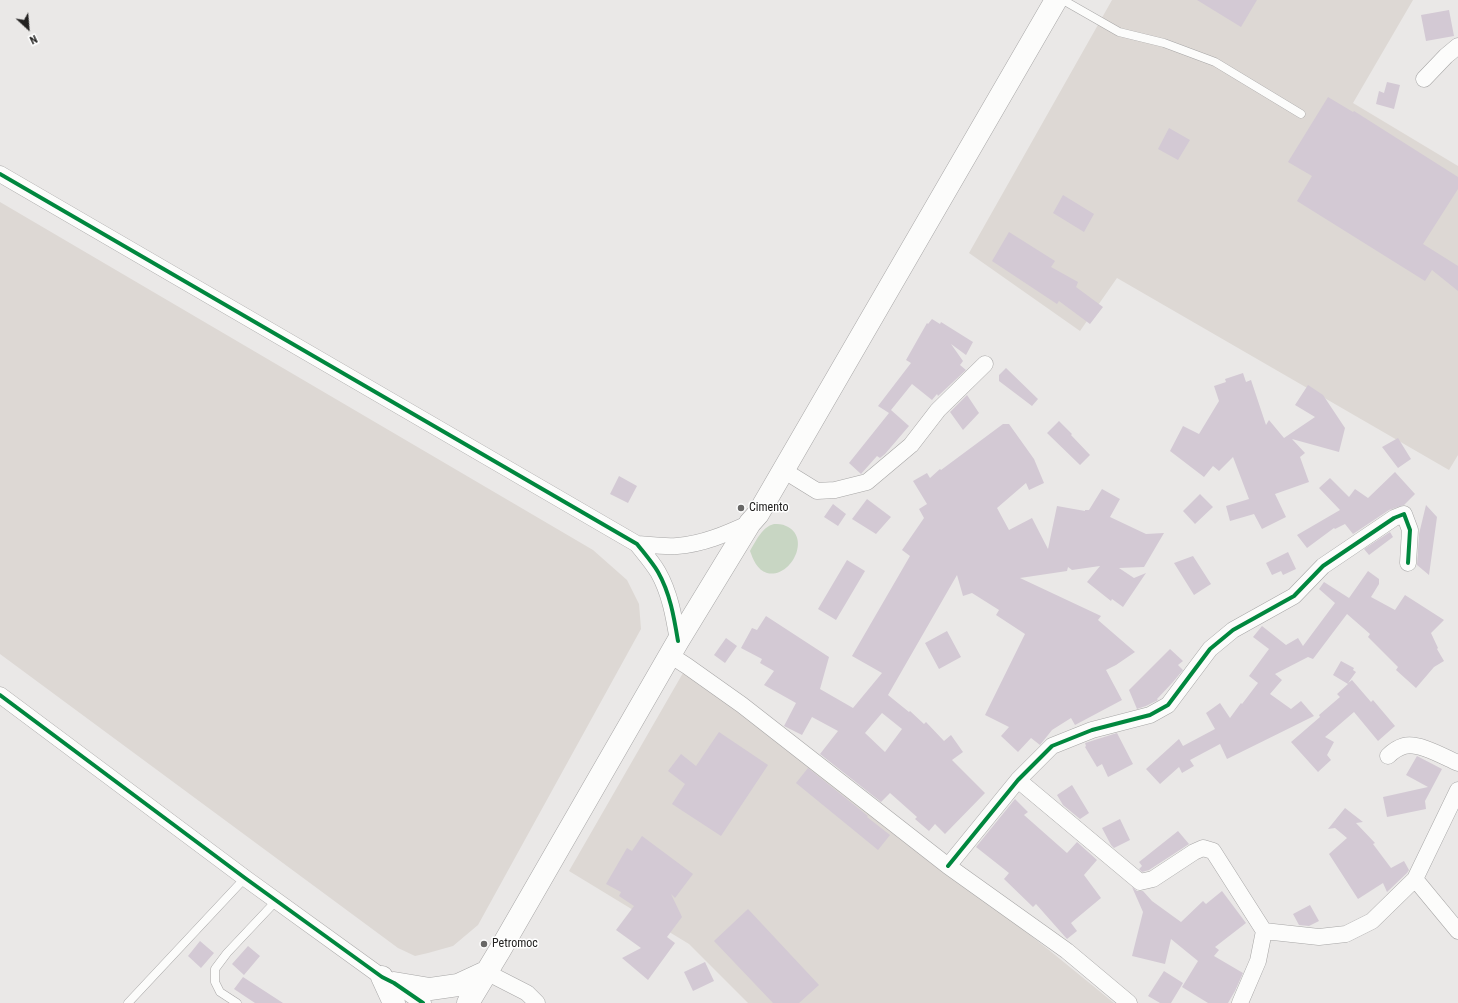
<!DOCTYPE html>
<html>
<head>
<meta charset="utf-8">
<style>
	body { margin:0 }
	#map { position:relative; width:1458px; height:1003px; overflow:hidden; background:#eae8e7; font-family:"Roboto Condensed",sans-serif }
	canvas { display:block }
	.north { position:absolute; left:8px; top:8px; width:40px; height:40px; -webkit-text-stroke:3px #fff; paint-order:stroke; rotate:154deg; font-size:11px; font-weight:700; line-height:16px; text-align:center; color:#222120 }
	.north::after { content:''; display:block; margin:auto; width:14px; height:18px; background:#222120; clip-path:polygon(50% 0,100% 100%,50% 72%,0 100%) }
</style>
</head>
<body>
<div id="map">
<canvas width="1458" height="1003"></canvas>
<div class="north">N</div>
</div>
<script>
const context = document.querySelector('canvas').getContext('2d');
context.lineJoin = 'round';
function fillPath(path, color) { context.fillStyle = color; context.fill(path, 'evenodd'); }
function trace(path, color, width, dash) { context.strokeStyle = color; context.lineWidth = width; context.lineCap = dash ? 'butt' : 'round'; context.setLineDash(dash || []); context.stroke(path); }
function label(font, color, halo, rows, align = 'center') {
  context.font = font + ' "Roboto Condensed",sans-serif'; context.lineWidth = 3; context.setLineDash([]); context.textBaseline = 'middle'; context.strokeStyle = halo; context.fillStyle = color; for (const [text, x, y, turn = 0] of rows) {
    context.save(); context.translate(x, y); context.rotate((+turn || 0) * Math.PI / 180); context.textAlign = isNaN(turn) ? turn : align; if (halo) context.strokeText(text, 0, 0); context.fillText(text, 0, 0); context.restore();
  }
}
const built = new Path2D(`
	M1112,0H1413L1353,103L1458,166V455L1449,470L1117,278L1080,331L969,253Z
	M0,202L593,550L627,580L639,604L641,629L478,925L453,946L428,953L415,956L398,948L0,654Z
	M687,666L1049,950L1114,1003H748L689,944L569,871Z`);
const green = new Path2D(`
	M774,524C778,524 782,524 786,526C812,537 791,579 767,573C757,570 753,559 750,551C756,541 762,527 774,524Z`);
const building = new Path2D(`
	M1197,0H1257L1241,27Z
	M1449,10L1454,36L1426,41L1421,15Z
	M1387,82L1400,85L1394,109L1376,104L1379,91L1384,93Z
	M1328,97L1353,112L1354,111L1458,177V189L1423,244L1458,266V291L1432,270L1425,281L1297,201L1312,176L1288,162Z
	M1169,128L1190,140L1178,160L1158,149Z
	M1063,195L1094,214L1084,232L1053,213Z
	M1009,232L1055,261L1051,267L1078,282L1076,287L1103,307L1090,324L1059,301L1057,304L992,261Z
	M932,319L940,324L941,322L973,342L966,355L951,344L963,361L960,365L966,370L938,396L937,394L932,400L912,384L891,410L909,426L885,454L880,458L877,456L861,474L849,463L889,413L878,406L911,363L906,360L927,323L928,324Z
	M1006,368L1038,399L1032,406L999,381V375Z
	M1243,373L1246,382L1251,380L1266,425L1269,420L1284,438L1315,417L1295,405L1308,385L1323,395L1345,428L1339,452L1292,439L1305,453L1300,457L1309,482L1275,494L1286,517L1262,529L1254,514L1230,521L1226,506L1249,499L1233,457L1219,471L1213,466L1204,477L1170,451L1183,426L1199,434L1219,401L1214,386L1226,382L1225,379Z
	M967,395L979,413L963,430L950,412Z
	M1059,421L1072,434L1071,435L1090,455L1080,465L1047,433Z
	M1003,424H1009L1034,459L1044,483L1029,490L1026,483L997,508L1009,530L1032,518L1048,549L1057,506L1085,511V510H1089L1102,489L1120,499L1110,517L1146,534L1164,533L1144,567L1119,568L1134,578L1146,573L1123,607L1112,599L1111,601L1087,582L1100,566L1072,570L1068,567L1067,571L1020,578L1101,616L1098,620L1135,652L1116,665L1106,670L1122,700L1075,725L1071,718L1052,730L1040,745L1031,738L1018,752L1001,736L1009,727L985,715L1025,634L996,615L999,610L972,593L963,596L957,575L888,695L909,712L910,711L924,724L926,722L944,741L951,735L963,752L952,760L985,793L945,834L935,824L929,831L915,819L917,817L890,793L881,802L820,754L838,731L812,717L802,735L784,726L796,703L764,685L774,671L760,663L762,659L741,648L752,628L757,630L766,616L829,657L820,689L853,708L882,673L852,656L910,556L902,550L924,518L919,509L927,504L913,481L927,473L930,478L940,469L941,470ZM882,713L902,729L885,752L865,733Z
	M1398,438L1411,459L1398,468L1382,447Z
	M1395,472L1415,494L1404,505L1389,510L1353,534L1345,524L1335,529L1334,528L1307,548L1297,535L1340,510L1319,488L1330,478L1349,497L1355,489L1368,498Z
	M619,476L637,486L628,503L610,494Z
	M1200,494L1213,507L1195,524L1183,511Z
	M867,499L891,517L876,534L852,519Z
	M833,504L846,514L838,526L824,517Z
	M1426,505L1437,517L1429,575L1417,565L1419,534Z
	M1390,532L1393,537L1369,555L1364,549Z
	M1288,552L1296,569L1283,575L1281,571L1272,575L1266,563Z
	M1193,556L1211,584L1194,595L1174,563Z
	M847,560L865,571L836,620L818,609Z
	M1368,571L1379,579V584L1371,597L1395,610L1405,595L1444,620L1431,633L1438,648L1437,649L1444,661L1434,667L1416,688L1396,670L1398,667L1368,637L1370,634L1347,614L1313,659L1308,657L1275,674L1282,680L1270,694L1291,709L1301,701L1314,716L1227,759L1220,744L1190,760L1194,766L1182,773L1179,767L1160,784L1146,769L1179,739L1183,746L1215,729L1206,713L1220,703L1230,718L1241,703L1242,704L1258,683L1249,676L1269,649L1253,637L1262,626L1286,645L1298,638L1303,646L1335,603L1319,589L1324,582L1349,598Z
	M947,631L961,657L939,669L925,643Z
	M726,638L737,646L725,663L714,655Z
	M1170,649L1183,661L1178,665L1183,670L1173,682L1157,699L1158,700L1146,706L1137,709L1129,690Z
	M1341,661L1354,668L1353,670L1356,672L1348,683L1352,680L1371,702L1373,700L1395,726L1378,741L1354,712L1325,737L1334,742L1327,755L1331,760L1318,772L1291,742L1320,717L1319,715L1340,697L1337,694L1348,684L1333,675Z
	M719,732L768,765L721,836L672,804L685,784L668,771L681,754L696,766Z
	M1117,733L1133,764L1108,777L1102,764L1097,767L1085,747L1086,746L1085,743Z
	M1417,756L1442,769L1425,801L1426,809L1387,817L1383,797L1428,787L1406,775Z
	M808,768L868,816L867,817L890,835L878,850L796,783Z
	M1072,785L1089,813L1080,819L1063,805L1057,795Z
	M1015,799L1028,812L1024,815L1067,853L1077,842L1097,860L1084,875L1101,898L1071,923L1077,931L1067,939L1036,904L1033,907L1004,879L1009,873L976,847Z
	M1345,808L1363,822L1356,823L1375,843L1373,844L1391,868L1404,861L1409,870L1407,873L1387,892L1383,883L1358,899L1329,854L1347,838L1335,828L1328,829Z
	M1120,819L1130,840L1114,848L1111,845L1102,828Z
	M1178,831L1189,844L1149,870L1142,872L1139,869L1142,866L1139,862Z
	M642,836L693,874L675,898L671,894L682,917L667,937L675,943L648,980L622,958L641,948L616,930L634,906L619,896L621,892L606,884L627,848L632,851Z
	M1132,887L1137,891H1143L1152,901L1181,922L1203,901L1206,904L1222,891L1246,923L1215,947L1219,950L1214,956L1243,973L1235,991L1228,1003H1208L1182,987L1198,961L1171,939L1165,964L1132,956L1143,912Z
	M1310,905L1319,921L1309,926L1299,925L1293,914Z
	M748,909L819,985L799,1003H773L714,941Z
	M200,941L214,953L201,968L188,956Z
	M248,946L260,956L244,975L232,964Z
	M705,962L714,981L693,991L684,972Z
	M1164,971L1183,983L1171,1003H1160L1148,996Z
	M243,977L283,1003H255L234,989Z`);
const lane = new Path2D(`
	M1063,0L1119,32L1164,43L1215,62L1301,114
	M128,1003L245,878
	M237,1003L220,992L215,982V969L227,953L276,901`);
const street = new Path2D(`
	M1424,79L1446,56L1458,46
	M0,174L637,544C644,553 652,562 658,572C670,593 674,617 678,641
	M783,470L817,491L835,490L867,482L911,445L938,410L985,364
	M637,544C650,545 664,547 677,546C703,544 726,534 750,523
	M670,655L687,666L742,705L948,866L1067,951L1129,1003
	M0,695L245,878L382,977L394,983L423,1003
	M1388,756C1392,752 1397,748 1404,746C1419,742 1444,757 1458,763
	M1018,780L1140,882L1153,879L1194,852L1203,848L1213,851L1264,931
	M948,866L1018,780L1052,746L1092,730L1150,715L1168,705L1210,649L1233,630L1294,596L1323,566L1394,518L1404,514L1410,530L1408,563
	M1415,879L1458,931
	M486,972L527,993L537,1003
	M1240,1003L1258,961L1264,931L1319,937L1346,934L1372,921L1415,879L1458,790`);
const secondary = new Path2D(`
	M382,977L394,1003
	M394,983L430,989L458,985L486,972
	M468,1003L500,950L678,641L750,523L758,514L1056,0`);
const cycleway = new Path2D(`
	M0,174L637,544C644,553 652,562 658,572C670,593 674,617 678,641
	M0,695L245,878L382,977L394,983L423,1003
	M948,866L1018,780L1052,746L1092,730L1150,715L1168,705L1210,649L1233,630L1294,596L1323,566L1394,518L1404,514L1410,530L1408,563`);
const markers = [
	[741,508,4,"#686766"],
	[484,944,4,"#686766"]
];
const poiNames = [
	["Cimento",749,508],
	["Petromoc",492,944]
];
fillPath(built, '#ddd8d4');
fillPath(green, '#c8d6c3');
fillPath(building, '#d3c9d4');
trace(lane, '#a7a6a6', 9);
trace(street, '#a7a6a6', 17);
trace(secondary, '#a7a6a6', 23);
trace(lane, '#fcfcfb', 8);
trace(street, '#fcfcfb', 16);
trace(secondary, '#fcfcfb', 22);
trace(cycleway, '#00873e', 4);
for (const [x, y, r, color] of markers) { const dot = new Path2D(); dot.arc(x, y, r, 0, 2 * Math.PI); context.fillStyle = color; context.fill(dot); trace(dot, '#fff', 1.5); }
label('12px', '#222120', '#fff', poiNames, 'left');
</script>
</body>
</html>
